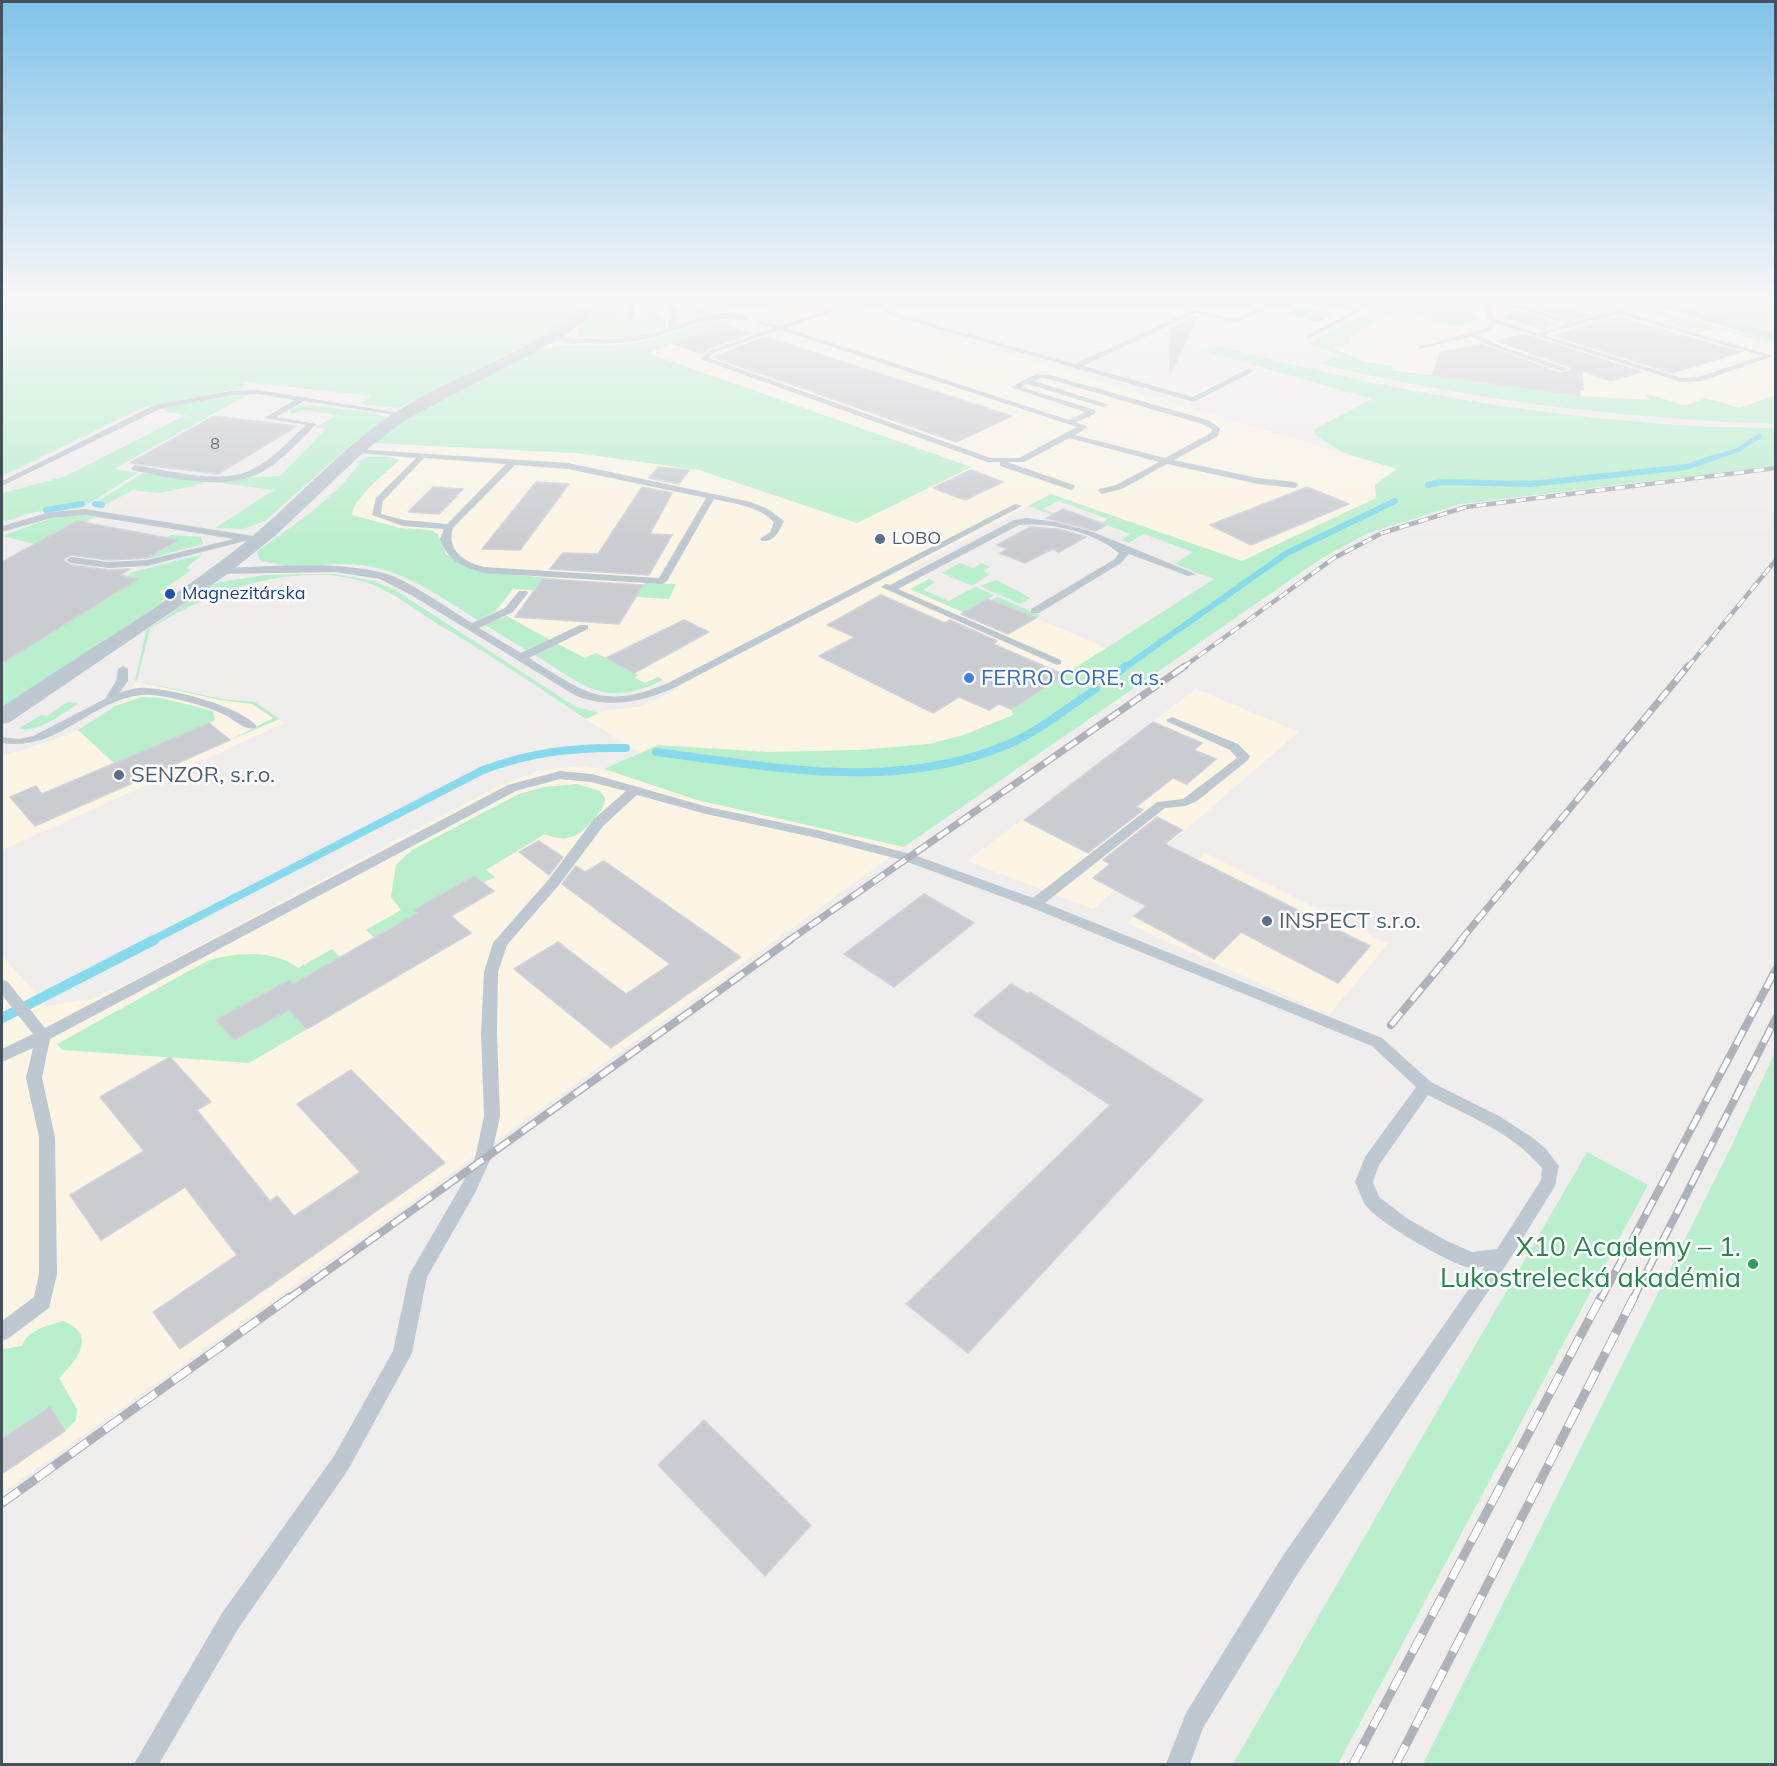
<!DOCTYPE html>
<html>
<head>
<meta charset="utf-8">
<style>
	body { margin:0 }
	#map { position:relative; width:1777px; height:1766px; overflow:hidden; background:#f0eded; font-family:Mulish,sans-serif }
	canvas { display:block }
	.frame { position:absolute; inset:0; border:3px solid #45515a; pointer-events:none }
</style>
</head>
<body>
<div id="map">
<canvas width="1777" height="1766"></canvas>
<div class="frame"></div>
</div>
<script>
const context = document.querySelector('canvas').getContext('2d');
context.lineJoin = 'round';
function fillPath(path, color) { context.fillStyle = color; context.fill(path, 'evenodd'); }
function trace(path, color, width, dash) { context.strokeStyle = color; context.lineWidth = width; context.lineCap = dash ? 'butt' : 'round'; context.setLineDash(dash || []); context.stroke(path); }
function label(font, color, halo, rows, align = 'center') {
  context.font = font + ' Mulish,sans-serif'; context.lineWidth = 5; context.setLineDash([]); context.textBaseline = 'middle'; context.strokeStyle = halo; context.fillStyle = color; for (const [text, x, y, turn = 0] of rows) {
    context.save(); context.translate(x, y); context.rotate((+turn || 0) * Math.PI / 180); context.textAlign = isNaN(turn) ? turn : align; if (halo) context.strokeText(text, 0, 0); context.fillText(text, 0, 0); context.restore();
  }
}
const commercial = new Path2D(`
	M607,298H735L675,320L665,321L661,328L638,334L600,339L580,335L577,329Z
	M807,298H815L1398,469L1375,485L1376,498L1242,561L1051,494L908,570L929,579L911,590L1011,633L1036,618L1106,648L1012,709L1013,715L963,735L929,744L859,750L767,752L658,745L640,753L586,719L605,710L640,707L679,689L658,677L645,683L634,677L638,675L596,653L585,658L327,521L402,445L576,453L699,470L857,523L971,467L647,353Z
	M1423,298H1605L1716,328L1775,345V395L1739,408L1706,398L1687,405L1592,401L1427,381L1341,356L1309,343Z
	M137,681L223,699L255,702L285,723L2,850V756L40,745L78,730L115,706Z
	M1196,689L1299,732L1093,909L967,861Z
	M584,766L629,775L697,800L904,847L485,1149L2,1493V956L47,1006L91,999L132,981L496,787L538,771Z
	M1205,853L1388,944L1329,1015L1127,923Z`);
const green = new Path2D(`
	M2,298H592L572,319L538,339L399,408L359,404L372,396L245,382L242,388L142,408L2,476Z
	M607,298H634L622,316L623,319L632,321L644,317L635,302L638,300L654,298L665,321V325C649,338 599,341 580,335L577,329Z
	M730,298H761L675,324V315Z
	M1374,298L1403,303L1412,298H1467L1468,306L1478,320C1443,338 1429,309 1398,313C1379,315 1364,330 1348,338L1350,343L1333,348L1365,362L1393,366L1392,370L1580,396L1650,400L1645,395L1649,394L1679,404L1687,405L1706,398L1739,408L1775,395V424C1620,418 1467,400 1316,363L1341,356L1309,343L1389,302Z
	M1624,298L1697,322L1769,339L1775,345L1716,328L1697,332L1663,322L1672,319L1603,299L1594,300L1596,298Z
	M1649,298H1772L1775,300V335Z
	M716,320L733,323L648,353L971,467L857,523L699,470L576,453L374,443L410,414L538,349L562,346H607L636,343Z
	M1218,346C1400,394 1586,427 1775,428V466L1460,504L1368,533L1322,558L904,847L697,800L604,769L658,745L767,752L859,750L929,744L964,735L1013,715L1011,709L1214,579L1175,564L1193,552L1144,534L1129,543L1121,540L1130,534L1101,523L1108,519L1058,501L1043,509L1056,514L1054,516L1028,506L1051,494L1242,561L1376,498L1375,485L1397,469L1344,453L1315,435V429L1372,399L1205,351Z
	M249,394L114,469L138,473L83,507L35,512L2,522V493L64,477L186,415L166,412L163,408L224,395Z
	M313,405L375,413L387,418L353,443L265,521L243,529L215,528L274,490L206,481L194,486L159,493L133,490L107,504L95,503L143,473L201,480L280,476L326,429L316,427L337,415L305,410L290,414V410L298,406Z
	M369,457H390L399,460C386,473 353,498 352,515L400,528L431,530L438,534L446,554L474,571L571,580L566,589L638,593L645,583L676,584L669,599L513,589L496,611L478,620C441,598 405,570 361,565C327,561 292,571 260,560L257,552C294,524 332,501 360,463L355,462Z
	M82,515L95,517L43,546L2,536L52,518Z
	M171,535L201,537L203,544L151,558L130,559L138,552L154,555L178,541L165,538Z
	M203,554L186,568L192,570L159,592L165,596L161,603L2,708V663L137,580L126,577L133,572Z
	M960,563L973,568L981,563L990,567L983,571L990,574L972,586L942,573Z
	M334,574L374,581L395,590L576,707L599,713L586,719C538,687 491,655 441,626C415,610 392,590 362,581C293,561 207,592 150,629L137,681L223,699L255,702L280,719L230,740L273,718L252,704L220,700L135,681L146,631L211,585L220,582L266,575Z
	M929,579L935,582L923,590L949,601L975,587L994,595L979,605L999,604L992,600L998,597L1040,615L1036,618L1020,612L1001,629L910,589Z
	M996,580L999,581L1030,598L1020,604L980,586Z
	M507,616L550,640L526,650L485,625Z
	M558,644L585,658L596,653L638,675L635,678L645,683L658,677L663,680C604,709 585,686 535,655Z
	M142,697L162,698L213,711L215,720L114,763L78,730L115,706Z
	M67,702L79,703C65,712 36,735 19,728L41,715L47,716Z
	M577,784L600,791L605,798C605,807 600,812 594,819C579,836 568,844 545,834L486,870L495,877L483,883L474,876L415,909L418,913L375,938L366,930L401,910L391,897L396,865L412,850L519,794L544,787Z
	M332,949L340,957L293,984L288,980L217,1020L235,1040L289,1010L307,1029L249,1063L63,1050L57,1044L207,961C233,952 275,949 298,968Z
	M1775,1052V1764H1423L1732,1145Z
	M1587,1152L1648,1185L1338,1764H1233Z
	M63,1321C99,1335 76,1361 59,1378L77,1409L76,1420L65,1431L49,1407L2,1439V1349L22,1346C28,1329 47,1326 63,1321Z`);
const water = new Path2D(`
	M1301,307L1334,314L1319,322L1286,314Z`);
const streamFar3 = new Path2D(`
	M1711,459L1738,450L1760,436`);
const streamFar2 = new Path2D(`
	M1428,485L1442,482L1531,484L1686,467L1716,457
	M95,504L102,505
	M46,510L82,504
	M1124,668L1287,553L1395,501`);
const streamFar1 = new Path2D(`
	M1118,672L1126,666
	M656,752C774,767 898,793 1011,743C1042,729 1068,707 1096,689
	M151,941L483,770C531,752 575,747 626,748`);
const stream = new Path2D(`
	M2,1018L154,940`);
const building = new Path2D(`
	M1545,302L1591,315L1574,320L1532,307Z
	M1518,311L1559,324L1543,329L1501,317Z
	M1198,316L1170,375L1169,328Z
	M1619,317L1741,352L1672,373L1552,335Z
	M727,325L752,333L708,349L702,354L673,344Z
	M1524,334L1641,372L1611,381L1582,371L1583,390L1580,389V396L1432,375L1441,351L1483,345L1561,373L1571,370L1570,367L1496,341Z
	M765,337L1012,416L956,442L713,357Z
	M214,416L297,426L218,474L130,463Z
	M658,467L689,470L679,484L649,478Z
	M971,470L1003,482L965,500L933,488Z
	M536,482L569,484L520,550L482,549Z
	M433,487L463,489L439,514L408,512Z
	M642,487L672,493L650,534L672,535L649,575L550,569L563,553L598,554Z
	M1307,487L1349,504L1251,545L1210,525Z
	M1063,509L1106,525L1096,531L1046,518Z
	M77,521L178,540L147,558L109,560L71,555L65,558L64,561L71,565L109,570L130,569L120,575L138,579L2,663V562Z
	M1030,527L1058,529L1086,537L1059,552L1052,549L1025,563L1000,553L1008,549L997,545Z
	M543,579L643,585L619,624L515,617Z
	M881,595L945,623L950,620L997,641L993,644L1065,675L1011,709L999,704L989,710L959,697L933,713L819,656L855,637L827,625Z
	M988,599L1036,618L1008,634L961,614Z
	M684,620L709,632L634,673L606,658Z
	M1153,722L1202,743L1194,750L1216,759L1187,784L1173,778L1136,807L1143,810L1088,853L1024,820Z
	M209,723L230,740L35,826L10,797L36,786L42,794Z
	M1157,817L1182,830L1165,844L1370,946L1338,983L1241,932L1214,959L1134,916L1146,906L1093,878L1110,864L1103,860Z
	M539,841L563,857L549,875L519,852Z
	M604,861L741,957L611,1048L514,969L558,942L626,994L670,964L562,884L576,866L585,872Z
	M474,876L494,891L451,916L471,933L307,1029L289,1010L234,1040L216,1020L289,980L293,984L418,913L414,910Z
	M924,894L974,923L894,987L844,954Z
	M1011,984L1028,994L1030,992L1203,1100L968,1353L906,1304L1110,1105L974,1015Z
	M170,1057L211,1102L197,1110L270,1201L277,1196L294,1216L360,1172L297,1104L351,1070L445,1163L180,1349L153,1312L237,1255L185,1187L101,1240L70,1195L144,1151L100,1097Z
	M50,1407L65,1431L2,1474V1439Z
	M704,1420L811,1525L765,1576L658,1465Z`);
const service = new Path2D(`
	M631,298H639L635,302L633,318L630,320L627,318L629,301Z
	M660,298H667L677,308L675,325C697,318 729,306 751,318L748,320C709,313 678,332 641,340C621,344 601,344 581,343C571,342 558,343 550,338L553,336C593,341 629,341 668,328L671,308Z
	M876,298H882L885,308L897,314L1075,364L1193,310L1236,319L1281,298H1290L1237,323L1196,313L1083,366L1193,397L1247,369L1254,371L1194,402L893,316L880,310Z
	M1310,298C1326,298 1350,300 1361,311L1308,339L1306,336L1354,311Z
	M1478,298H1484L1495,319L1537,333L1567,324L1485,298H1496L1574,322L1618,310L1773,356L1702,381L1681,382L1496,323L1493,330L1478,335L1503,347L1569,369L1562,371L1499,349L1471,337L1418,349V347L1488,328L1490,322ZM1618,314L1762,356L1698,377L1681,378L1544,335Z
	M829,310L834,311L787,328L1069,420L1085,412L1010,387L1036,374L1050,375L1208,420L1220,428L1218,436L1174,460L1258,478L1295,482L1299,485L1295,488L1258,484L1167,464L1122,489L1102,494L1098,491L1099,489L1116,485L1159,462L1069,438L1024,462H1007L1074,485L1075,487L1071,490L1000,466V462H987L700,359L709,351L773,328L757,323V321L780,326ZM780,330L1077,427L1019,458H991L709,358L713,353ZM1040,378L1049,379L1202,424L1212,429L1211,433L1165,458L1075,435L1088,427L1076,422L1095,414V410L1021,387L1027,384L1103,407L1110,405L1034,381Z
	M258,390L407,414L403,416L304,401L276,417L316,424C300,441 278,465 256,475C219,490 169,478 132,470L131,468L135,465C168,470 220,485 251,470C272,461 289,440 306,425L264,418L295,400L258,394L231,395L160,409L2,486V481L155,405L231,391Z
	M354,449L568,463L751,502L768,509L784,521C779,531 775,542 762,541L760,539L770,532L774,522C758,506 735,504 714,499L667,581L662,584L484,573C464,568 447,560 440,539L444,529L403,526L372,515L376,498L416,458L357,453H354ZM424,458L506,464L447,524L404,520L381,514L383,501ZM515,465L568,469L706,498L659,578L484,567C464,562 446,550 453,528Z
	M1015,504L1022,506L676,687C642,702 612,709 576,696L413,596L380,579L335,572L218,574L213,571L218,568C272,567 331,560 384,573C407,579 450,610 472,623L505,608L519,591H527L528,593L513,612L479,628L521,653L580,625H588V629L529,658C585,692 602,711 668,683Z
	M85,509L259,537L264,540L259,543L245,541L147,566L109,568L71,563L66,560L71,557L109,562L147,560L234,539L85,515L51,518L2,532V526L50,512Z
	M1027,518L1056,522L1093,532L1196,574L1188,576L1129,554L1121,563L1039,613H1031V609L1115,559L1119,553C1094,532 1051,522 1019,525L898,589L1061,660V664L1057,665L881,587L886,584L890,585L1014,520Z
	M123,666L128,669V681L119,693C127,690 138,687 147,688C175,690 237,705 257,726L255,728C244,731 233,718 223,714C206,706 160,693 142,695C90,700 59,752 2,743V737L19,739L33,736L105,699L116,681L118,669Z
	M1172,717L1238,744L1250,756L1248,760L1197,801L1186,806L1165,808L1045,903L1382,1038L1431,1082L1499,1116L1533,1138L1546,1149L1559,1166L1555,1186L1508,1262L1298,1573L1203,1728L1190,1764H1166L1186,1713L1282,1557L1485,1266C1481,1267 1475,1268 1471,1268C1451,1265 1380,1223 1367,1207C1362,1201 1359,1190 1355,1182L1365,1157L1416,1087L1372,1046L1030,907L902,860L817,838L706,814L637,795L604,825L559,885L507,945L498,972L497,1033L500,1116L491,1158L475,1193L427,1277L412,1353L348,1470L238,1629L159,1764H134L222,1613L334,1456L393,1351L409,1275L462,1184L475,1158L484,1116L481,1033L484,972L493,943L549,879L594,819L626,791L591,782L560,779L516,791L50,1039L42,1078L55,1137L57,1274L49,1308L9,1338L2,1341V1321L34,1297L39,1274V1137L26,1078L33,1048L2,1062V1049L33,1034L2,995V980L7,981L45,1028L508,785L560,771L592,774L708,807L817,830L911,854L1033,898L1157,802L1183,799L1237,758L1230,750L1168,722L1166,720ZM1428,1095C1467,1115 1513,1133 1542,1168L1541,1180L1497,1249L1472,1252L1445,1240L1408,1219L1379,1197L1373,1182L1379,1165Z`);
const minor = new Path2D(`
	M594,298H608L587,320L563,337L405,420L365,451L275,536L226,575L10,722L2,724V707C82,653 167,604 243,544C295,502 338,450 394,413C459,371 537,353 594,298Z
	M1631,298H1652L1776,334V342Z`);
const railFar3 = new Path2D(`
	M1182,668L1334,558L1382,533L1466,507L1776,468
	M1687,668L1776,560`);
const railFar2 = new Path2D(`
	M788,941L1185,666
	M1460,941L1688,666`);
const railFar1 = new Path2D(`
	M1391,1025L1462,940
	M288,1299L790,940
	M1601,1299L1776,969
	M1633,1299L1776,1018`);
const rail = new Path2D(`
	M2,1503L290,1297
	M1353,1764L1601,1297
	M1396,1764L1634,1297`);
const markers = [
	[880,539,6,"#5c6f8a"],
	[170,594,6,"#1a4fb4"],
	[969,678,6,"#3f7fe0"],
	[119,775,6,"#5c6f8a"],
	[1267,921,6,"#5c6f8a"],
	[1753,1264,6,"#2e9e5b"]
];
const farNumbernames = [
	["8",215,444]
];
const farServicenames = [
	["LOBO",892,539]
];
const farTransitnames = [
	["Magnezitárska",182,594]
];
const shopNames = [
	["FERRO CORE, a.s.",981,678]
];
const serviceNames = [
	["SENZOR, s.r.o.",131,775],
	["INSPECT s.r.o.",1279,921]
];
const nearLeisurenames = [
	["X10 Academy – 1.",1741,1248],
	["Lukostrelecká akadémia",1741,1279]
];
fillPath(commercial, '#fcf5e5');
fillPath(green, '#baefcd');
fillPath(water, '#87d9ec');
trace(streamFar3, '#87d9ec', 4.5);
trace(streamFar2, '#87d9ec', 6);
trace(streamFar1, '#87d9ec', 8);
trace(stream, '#87d9ec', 10);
fillPath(building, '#caccd2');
trace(building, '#d1d3d9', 1.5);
fillPath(service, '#bdc8d0');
fillPath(minor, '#bdc8d0');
trace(railFar3, '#afb2b8', 4.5);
trace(railFar2, '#afb2b8', 7);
trace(railFar1, '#afb2b8', 8);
trace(rail, '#afb2b8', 9);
trace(railFar3, '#fff', 3, [10]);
trace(railFar2, '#fff', 4.5, [13]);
trace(railFar1, '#fff', 5, [16]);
trace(rail, '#fff', 7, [21]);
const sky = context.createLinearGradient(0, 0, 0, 546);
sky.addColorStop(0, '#81c3ea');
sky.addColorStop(0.55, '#f8f7f7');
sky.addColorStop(1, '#f8f7f700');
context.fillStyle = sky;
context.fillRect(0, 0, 1777, 546);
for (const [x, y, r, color] of markers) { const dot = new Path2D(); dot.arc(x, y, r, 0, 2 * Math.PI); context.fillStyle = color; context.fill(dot); trace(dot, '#fff', 2); }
label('16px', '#667078', null, farNumbernames);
label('18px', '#4e5e75', '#fff', farServicenames, 'left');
label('18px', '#164399', '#fff', farTransitnames, 'left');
label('22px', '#366cbe', '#fff', shopNames, 'left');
label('22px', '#4e5e75', '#fff', serviceNames, 'left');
label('27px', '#27864d', '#fff', nearLeisurenames, 'right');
</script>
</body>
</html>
